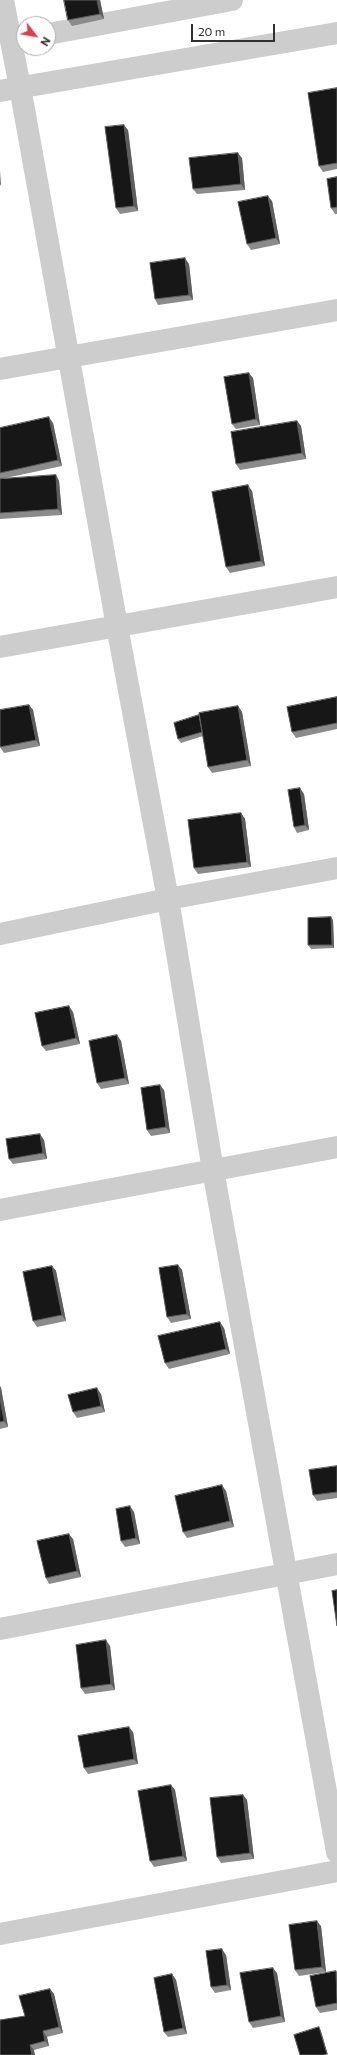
<!DOCTYPE html>
<html>
<head>
<meta charset="utf-8">
<style>
	body { margin:0 }
	#map { position:relative; width:337px; height:2055px; overflow:hidden; background:#fff; font-family:Commissioner,sans-serif }
	canvas { display:block }
	.north { position:absolute; left:16px; top:16px; width:40px; height:40px; box-sizing:border-box; background:#fff; border:1px solid #acacac; border-radius:50%; rotate:121deg; font-size:11px; font-weight:700; line-height:16px; text-align:center; color:#303030 }
	.north::after { content:''; display:block; margin:auto; width:14px; height:18px; background:#db3d54; clip-path:polygon(50% 0,100% 100%,50% 72%,0 100%) }
	.scale { position:absolute; left:191px; top:24px; width:84px; height:18px; box-sizing:border-box; border:2px solid #303030; border-top:0; padding-left:5px; font-size:12px; line-height:14px; white-space:nowrap; color:#303030; -webkit-text-stroke:3px #fff; paint-order:stroke }
</style>
</head>
<body>
<div id="map">
<canvas width="337" height="2055"></canvas>
<div class="north">N</div>
<div class="scale">20 m</div>
</div>
<script>
const context = document.querySelector('canvas').getContext('2d');
context.lineJoin = 'round';
function trace(path, color, width, dash) { context.strokeStyle = color; context.lineWidth = width; context.lineCap = dash ? 'butt' : 'round'; context.setLineDash(dash || []); context.stroke(path); }
function fillPath(path, color) { context.fillStyle = color; context.fill(path, 'evenodd'); }
const minor = new Path2D(`
	M3,0L20,87L117,626L168,899L213,1170L337,1852
	M48,34L232,0
	M0,91L337,33
	M0,369L337,310
	M0,647L337,587
	M0,934L168,899L337,868
	M0,1210L337,1147
	M0,1629L337,1564
	M0,1934L337,1871`);
const wall = new Path2D(`
	M100,0L104,19L72,26L68,20Z
	M337,88V169L323,172L319,166Z
	M128,130L138,211L120,214L116,208Z
	M242,158L245,190L197,194L193,189Z
	M337,177V214H335L331,208Z
	M272,201L280,244L251,250L247,244Z
	M189,264L193,300L158,305L155,299Z
	M253,378L260,425L236,429L232,424Z
	M297,421L301,426L306,459L240,470L236,464Z
	M53,423L62,466L1,479L56,475L59,481L62,515L0,519V428Z
	M252,491L265,566L230,573L226,567Z
	M337,697V729L296,738L292,732Z
	M29,705L33,710L40,746L4,753L0,747Z
	M238,706L242,712L251,766L212,773L208,767L203,736L181,743L178,739L199,715Z
	M304,794L309,830L297,833L294,827Z
	M241,813L245,819L251,867L198,874L194,868Z
	M333,920L334,948L311,949L308,945Z
	M73,1012L80,1044L46,1051L42,1046Z
	M117,1035L121,1041L129,1084L101,1089L97,1083Z
	M164,1090L170,1133L151,1136L147,1130Z
	M44,1140L47,1159L13,1164L9,1159Z
	M178,1265L182,1270L191,1319L171,1323L167,1317Z
	M52,1266L56,1271L66,1321L37,1327L33,1321Z
	M224,1328L230,1354L169,1369L165,1363Z
	M0,1386L1,1388L8,1427L0,1429Z
	M101,1394L105,1412L77,1418L73,1412Z
	M337,1466V1498L317,1501L313,1495Z
	M226,1491L234,1527L187,1538L183,1532Z
	M134,1512L140,1544L125,1547L121,1541Z
	M73,1539L81,1577L49,1584L46,1578Z
	M110,1646L115,1690L85,1694L81,1688Z
	M133,1732L138,1764L88,1774L84,1768Z
	M171,1785L175,1790L187,1861L154,1867L150,1861Z
	M243,1795L247,1800L254,1859L221,1863L217,1857Z
	M321,1926L326,1972L299,1976L295,1970Z
	M226,1955L231,1990L215,1993L211,1987Z
	M336,1971L337,1972V2010L320,2013L316,2007Z
	M277,1973L285,2022L253,2028L249,2022Z
	M172,1974L176,1980L187,2034L168,2037L164,2032Z
	M50,1989L54,1994L63,2033L47,2037L49,2046L34,2050L0,2055L25,2016Z`);
const shadedWall = new Path2D(`
	M97,0H100L104,19L100,14Z
	M124,125L128,130L138,211L134,206Z
	M238,153L242,158L245,190L241,184Z
	M0,171L1,186L0,184Z
	M268,196L272,201L280,244L276,238Z
	M185,258L189,264L193,300L189,295Z
	M249,373L253,378L260,425L256,419Z
	M49,417L53,423L62,466L58,460Z
	M297,421L301,426L306,459L302,453Z
	M56,475L59,481L62,515L58,509Z
	M248,485L252,491L265,566L261,561Z
	M29,705L33,710L40,746L36,740Z
	M238,706L242,712L251,766L247,760Z
	M300,788L304,794L309,830L305,825Z
	M241,813L245,819L251,867L247,862Z
	M331,917L333,920L334,948L332,945Z
	M69,1006L73,1012L80,1044L76,1038Z
	M117,1035L121,1041L129,1084L125,1078Z
	M160,1085L164,1090L170,1133L166,1127Z
	M40,1134L44,1140L47,1159L43,1153Z
	M178,1265L182,1270L191,1319L187,1314Z
	M52,1266L56,1271L66,1321L62,1315Z
	M220,1322L224,1328L230,1354L226,1349Z
	M0,1386L1,1388L8,1427L4,1421L0,1398Z
	M97,1388L101,1394L105,1412L101,1406Z
	M222,1485L226,1491L234,1527L230,1521Z
	M130,1506L134,1512L140,1544L136,1538Z
	M69,1534L73,1539L81,1577L77,1571Z
	M106,1640L110,1646L115,1690L111,1684Z
	M129,1727L133,1732L138,1764L134,1759Z
	M171,1785L175,1790L187,1861L183,1856Z
	M243,1795L247,1800L254,1859L250,1853Z
	M317,1921L321,1926L326,1972L322,1967Z
	M222,1949L226,1955L231,1990L227,1985Z
	M273,1968L277,1973L285,2022L281,2016Z
	M172,1974L176,1980L187,2034L183,2028Z
	M50,1989L54,1994L63,2033L59,2027Z
	M319,2027L321,2031L328,2055L327,2054Z
	M43,2031L47,2037L49,2046L45,2041Z
	M30,2045L34,2050L35,2055H32Z`);
const building = new Path2D(`
	M64,0H97L100,14L68,20Z
	M337,88V163L319,166L308,93Z
	M124,125L134,206L116,208L105,127Z
	M238,153L241,184L193,189L189,158Z
	M337,177V207L331,208L327,179Z
	M268,196L276,238L247,244L238,202Z
	M185,258L189,295L155,299L150,263Z
	M249,373L256,419L232,424L224,377Z
	M49,417L58,460L0,473V428Z
	M297,421L302,453L236,464L231,432Z
	M56,475L58,509L0,513V479Z
	M248,485L261,561L226,567L212,492Z
	M337,697V723L292,732L287,707Z
	M29,705L36,740L0,747V710Z
	M238,706L247,760L208,767L199,713Z
	M199,715L202,732L178,739L174,723Z
	M300,788L305,825L294,827L288,790Z
	M241,813L247,862L194,868L188,820Z
	M331,917L332,945H308V918Z
	M69,1006L76,1038L42,1046L35,1013Z
	M117,1035L125,1078L97,1083L89,1041Z
	M160,1085L166,1127L147,1130L141,1088Z
	M40,1134L43,1153L9,1159L6,1139Z
	M178,1265L187,1314L167,1317L159,1268Z
	M52,1266L62,1315L33,1321L23,1272Z
	M220,1322L226,1349L165,1363L158,1336Z
	M97,1388L101,1406L73,1412L68,1395Z
	M0,1398L4,1421L0,1422Z
	M337,1466V1492L313,1495L309,1470Z
	M222,1485L230,1521L183,1532L175,1496Z
	M130,1506L136,1538L121,1541L116,1509Z
	M69,1534L77,1571L46,1578L37,1541Z
	M337,1590V1626L332,1591Z
	M106,1640L111,1684L81,1688L76,1645Z
	M129,1727L134,1759L84,1768L78,1736Z
	M171,1785L183,1856L150,1861L138,1791Z
	M243,1795L250,1853L217,1857L210,1798Z
	M317,1921L322,1967L295,1970L289,1925Z
	M222,1949L227,1985L211,1987L206,1951Z
	M273,1968L281,2016L249,2022L240,1973Z
	M336,1971L337,2003L316,2007L310,1976Z
	M172,1974L183,2028L164,2032L154,1978Z
	M50,1989L59,2027L43,2031L45,2041L30,2045L32,2055H0V2020L25,2016L19,1996Z
	M319,2027L327,2054L323,2055H300L294,2035Z`);
trace(minor, '#cdcdcd', 22);
fillPath(wall, '#8b8b8b');
fillPath(shadedWall, '#5d5d5d');
fillPath(building, '#171717');
trace(building, '#5d5d5d', 1);
</script>
</body>
</html>
